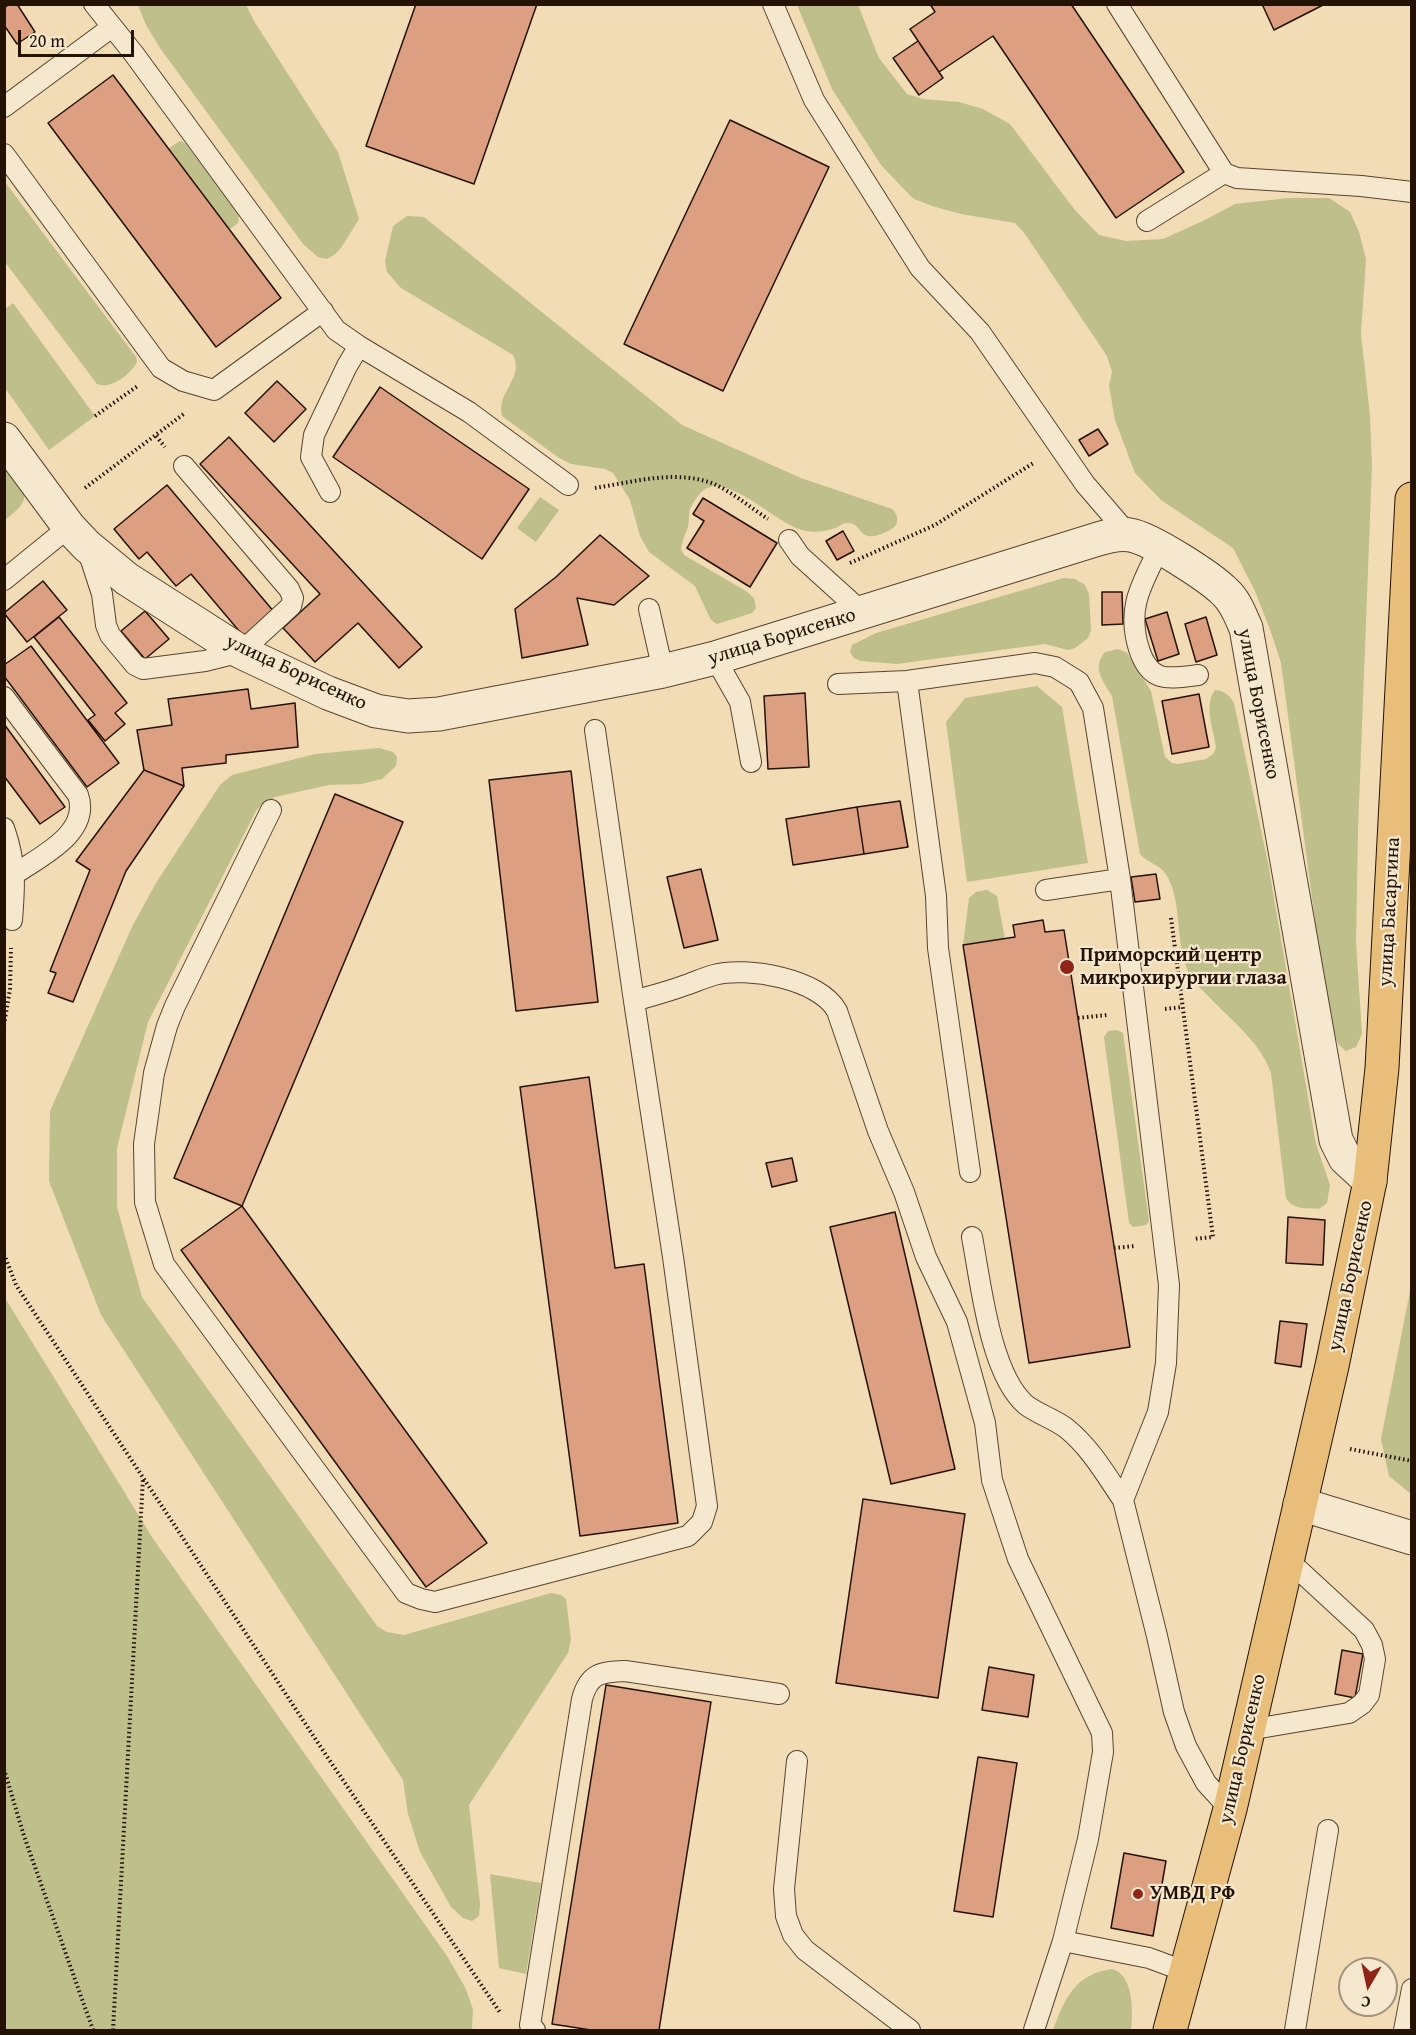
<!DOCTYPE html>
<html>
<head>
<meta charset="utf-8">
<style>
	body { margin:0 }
	#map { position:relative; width:1416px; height:2035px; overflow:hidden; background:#f1dcb5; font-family:"Gentium Book Plus",serif }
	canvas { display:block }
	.frame { position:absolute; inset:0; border:6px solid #241204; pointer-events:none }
	.north { position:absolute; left:1338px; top:1957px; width:60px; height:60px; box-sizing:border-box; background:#f6e8cf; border:2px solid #a2927e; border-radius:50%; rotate:189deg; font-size:16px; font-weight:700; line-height:24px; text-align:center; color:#241204 }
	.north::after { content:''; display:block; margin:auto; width:21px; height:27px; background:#8f2418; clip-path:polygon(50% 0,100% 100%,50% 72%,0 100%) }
	.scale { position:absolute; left:18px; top:30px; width:116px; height:27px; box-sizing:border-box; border:3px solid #241204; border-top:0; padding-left:8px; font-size:18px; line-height:21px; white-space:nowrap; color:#241204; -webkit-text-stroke:4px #f6e8cf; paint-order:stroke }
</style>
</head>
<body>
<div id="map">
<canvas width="1416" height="2035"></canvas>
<div class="frame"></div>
<div class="north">С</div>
<div class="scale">20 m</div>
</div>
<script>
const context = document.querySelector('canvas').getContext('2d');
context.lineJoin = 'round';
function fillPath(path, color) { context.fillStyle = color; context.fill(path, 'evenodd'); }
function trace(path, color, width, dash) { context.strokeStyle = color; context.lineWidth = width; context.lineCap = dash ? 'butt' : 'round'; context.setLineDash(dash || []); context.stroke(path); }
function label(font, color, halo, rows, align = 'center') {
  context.font = font + ' "Gentium Book Plus",serif'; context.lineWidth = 4.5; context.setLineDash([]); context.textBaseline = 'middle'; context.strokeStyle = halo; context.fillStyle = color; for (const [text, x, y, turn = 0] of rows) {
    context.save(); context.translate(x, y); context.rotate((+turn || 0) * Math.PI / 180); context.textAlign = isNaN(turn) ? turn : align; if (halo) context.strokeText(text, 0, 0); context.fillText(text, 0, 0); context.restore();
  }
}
const green = new Path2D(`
	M138,5H246L254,21L338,152L359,219L341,248L334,255L327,259L318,257L303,244L160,48L146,25Z
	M797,5H858L879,58L907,94L923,99L959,102L983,109L1010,124L1074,209L1099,235L1126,241L1163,239L1205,220L1235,204L1288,198H1329L1350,212L1359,232L1366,259L1361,334L1370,415L1372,466L1358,830L1356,943L1362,1034L1356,1047L1346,1051L1338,1044L1327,1011L1281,663L1271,632L1255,591L1233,548L1161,500L1135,473L1115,420L1109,386L1112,372L1107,356L1025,234L1015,223L961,214L932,206L914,199L900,185L881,165L832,89Z
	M180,141L185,143L239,214L238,223L230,229L169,148Z
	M5,182L136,357L137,362C131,374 111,390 97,384L5,262Z
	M407,216L424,217L682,425L801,478L892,509C899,516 900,525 890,530C855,548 865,521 846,523C845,523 838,526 838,527C827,531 817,533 806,531C778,526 733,476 707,488C700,491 690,506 689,513C689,518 689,522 688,527C685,535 682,541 681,549L684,555L746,591L754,598L756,608L752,613L717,624L711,620L695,586L649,552L640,536L630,500L613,473L605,469L571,464L559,458L502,416C496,392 525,378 513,355L401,288L387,272L385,261L393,226Z
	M13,303L95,416L49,450L5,388V309Z
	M5,466C25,494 36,496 5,520Z
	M540,497L559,510L536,542L517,528Z
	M1064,578L1075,579L1085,585L1089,594L1091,631L1088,638L1075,648L1068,650L1045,644L897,664L861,661L854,658L850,652L852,645L876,633Z
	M1118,649L1127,653L1151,691L1165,757L1172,763L1178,764L1206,759L1213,754L1216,748C1214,730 1203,705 1215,690C1224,691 1230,695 1234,703L1268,863L1316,1144L1330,1185L1327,1203L1319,1209C1307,1208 1293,1210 1286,1198L1271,1073C1260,1042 1233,1022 1211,999C1205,992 1197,986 1192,979C1173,948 1184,899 1165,873C1159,864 1147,863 1140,854L1112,696C1104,682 1091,668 1105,652Z
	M1037,686L1062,707L1088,863L967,882L946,722L965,698Z
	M379,748L393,752L397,757L396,766L382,779L361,784L329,785L275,797L257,809L148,1022L117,1148V1207L142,1297L377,1626L387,1632L404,1635L551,1593L561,1595L566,1599L571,1639L568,1653L469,1805L480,1904L479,1916L472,1921L463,1918L451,1907L420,1852L408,1814L403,1780L101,1315L49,1181L50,1111L132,927L156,883L220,785L232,775L315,754Z
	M987,890L997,896L1005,939L963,945L969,898L976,892Z
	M1117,1030L1123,1033L1149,1221L1146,1225L1133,1227L1129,1223L1104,1037L1108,1031Z
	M1411,1286V1494L1389,1476L1381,1439Z
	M5,1298L152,1537L447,1956L465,1987L473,2009L472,2030H5Z
	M490,1874L541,1883L526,1974L499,1968Z
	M1112,1969C1134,1975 1133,2012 1131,2030H1053C1065,1998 1075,1974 1112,1969Z`);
const building = new Path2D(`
	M10,4H17L35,32L17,44L4,25V8Z
	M416,4H537L474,184L366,146Z
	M930,4H1071L1184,172L1116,218L993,36L939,72L910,29L935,12Z
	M1262,4H1325L1274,30Z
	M918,41L943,78L919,95L893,58Z
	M113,75L281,298L216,347L48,123Z
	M730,120L829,167L723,391L624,344Z
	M277,381L306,409L274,442L245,413Z
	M380,387L529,489L482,559L333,457Z
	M1098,429L1108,444L1089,456L1079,440Z
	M229,437L422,647L399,668L358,623L315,662L283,628L320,594L200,464Z
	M167,485L275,613L245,638L191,574L176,586L147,552L139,559L114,529Z
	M703,498L777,543L750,587L687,548L704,521L693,514Z
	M843,531L854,551L837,560L826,541Z
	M600,535L649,576L614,605L577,598L588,645L522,658L515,609L556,577Z
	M43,581L67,610L27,642L4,613Z
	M1102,592H1122L1123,624L1102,625Z
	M145,611L169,639L145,659L121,631Z
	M1167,612L1179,654L1158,661L1145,619Z
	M59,617L127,703L115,713L125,724L105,741L88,720L95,715L34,637Z
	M1206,617L1217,655L1196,662L1185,624Z
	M31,646L119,763L87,787L4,676V665Z
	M248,689L251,709L295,703L298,747L226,755V763L182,768L184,786L144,770L137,730L172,725L168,699Z
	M805,693L809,767L768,769L764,696Z
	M1199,694L1209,747L1172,754L1162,701Z
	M4,724L65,807L40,824L4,776Z
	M144,770L184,786L126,871L73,1002L48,993L56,973L50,971L90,870L76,861Z
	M571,771L598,1002L516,1011L489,780Z
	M335,794L403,822L242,1206L174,1178Z
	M900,801L908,847L864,854L857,807Z
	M857,807L864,854L793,865L786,819Z
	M701,869L718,940L684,948L667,877Z
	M1156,874L1160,899L1135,902L1131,877Z
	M1043,920L1045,932L1064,930L1130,1347L1029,1363L963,945L1015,937L1013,925Z
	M589,1077L615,1268L644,1264L678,1523L580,1536L520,1087Z
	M792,1158L797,1181L772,1187L766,1163Z
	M242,1206L487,1543L426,1587L181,1250Z
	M895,1212L955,1469L891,1484L830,1227Z
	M1288,1217L1325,1220L1323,1265L1286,1263Z
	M1280,1321L1307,1324L1301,1367L1275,1363Z
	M863,1499L965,1514L938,1698L836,1683Z
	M1342,1650L1363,1654L1355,1698L1335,1694Z
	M989,1667L1034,1675L1028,1717L982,1710Z
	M606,1685L711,1702L659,2030H591L552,2024Z
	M978,1757L1017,1763L993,1917L954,1911Z
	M1124,1853L1166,1861L1153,1936L1111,1928Z`);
const path = new Path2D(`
	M95,416L139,385
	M156,436L165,447
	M85,488L185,413
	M595,488C633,482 677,469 714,484C732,492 751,508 768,519
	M850,563L935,525L1035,462
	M1171,918L1213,1237L1193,1239
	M1165,1009L1182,1007
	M1078,1018L1107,1015
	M4,1025L10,989L11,948
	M1114,1248L1135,1246
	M4,1254L16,1285L326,1755L501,2014
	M1350,1449L1412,1461
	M4,1769L24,1836L93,2030
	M113,2030L143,1478`);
const service = new Path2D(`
	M94,4L134,54L336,330L359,346L469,412L568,485
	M773,4L814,100L920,268L980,332L1085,484L1128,534
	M1117,4L1224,173L1237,178L1361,186L1412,192
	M4,107L112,27
	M4,154L161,368L183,381L214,390L323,311
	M1147,221L1224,173
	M330,492L311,457L314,435L347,366L359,346
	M789,540L800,556L863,613
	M1160,547C1142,584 1126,607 1139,649C1150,683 1167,679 1198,675
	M88,551L102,594L106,625L110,635L135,665L143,669L205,661L241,652L291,606L293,598L289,589L184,466
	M4,580L69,527
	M649,609L663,671
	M715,658L740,702L751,762
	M907,681L936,896L938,948L970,1172
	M838,684L907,681L1035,663L1055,667L1079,682L1093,708L1120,879L1169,1285L1166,1363L1158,1412L1123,1500L1157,1636L1174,1712L1186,1746L1206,1783L1230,1809
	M4,697L78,795C91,833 41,856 15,874
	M595,730L634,1001
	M271,810L175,1006L167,1026L154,1073L144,1144L145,1202L164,1264L406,1593L421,1599L435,1602L688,1536L702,1522L707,1506L673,1257L634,1001C650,996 667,992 683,986C693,983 703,978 714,975C747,966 820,979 837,1011L878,1131L904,1192L926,1257L957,1322L985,1423L992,1480L1018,1559L1102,1733L1103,1752L1088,1839L1063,1941L1149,1958L1184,1971
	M4,828C16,862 15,884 12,920
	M1046,890L1120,879
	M972,1237C981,1284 990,1374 1026,1405C1038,1414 1054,1419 1066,1428C1090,1447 1106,1475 1123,1500
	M1248,1730L1349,1713L1362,1704L1369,1695L1375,1659L1372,1645L1364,1630L1287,1559
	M797,1761L784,1889L786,1916L793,1935L805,1950L910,2030
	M535,2030L530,2025L582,1699C589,1673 601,1672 625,1671L779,1694
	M1034,2030L1063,1941
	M1295,2030L1328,1830
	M1404,2030L1412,1989`);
const minor = new Path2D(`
	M4,439L69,527L87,546L127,579L241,652L328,693L376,711L408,716L439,714L663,671L715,658L1098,539C1108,536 1119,533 1130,535C1150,538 1210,577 1225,592C1236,602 1240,615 1246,628L1336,1140L1345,1158L1370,1181
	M1300,1504L1412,1538`);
const primary = new Path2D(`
	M1170,2030L1230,1809L1332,1366L1370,1181L1382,1068L1412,499`);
const markers = [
	[1067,967,8,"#8f2418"],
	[1138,1894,6,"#8f2418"]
];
const streetNames = [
	["улица Борисенко",782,637,-17],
	["улица Борисенко",296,673,25],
	["улица Борисенко",1258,704,79],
	["улица Басаргина",1390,912,-87],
	["улица Борисенко",1351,1276,-78],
	["улица Борисенко",1243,1749,-77]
];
const poiNames = [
	["Приморский центр",1080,956],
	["микрохирургии глаза",1080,979],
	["УМВД РФ",1150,1894]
];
fillPath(green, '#bebf8a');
fillPath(building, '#dc9f82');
trace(building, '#241204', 1.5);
trace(service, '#574430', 22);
trace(minor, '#574430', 35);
trace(primary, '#241204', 35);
trace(path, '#241204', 4, [1.5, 3]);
trace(service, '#f6e8cf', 20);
trace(minor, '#f6e8cf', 33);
trace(primary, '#e8be7a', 33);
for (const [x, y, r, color] of markers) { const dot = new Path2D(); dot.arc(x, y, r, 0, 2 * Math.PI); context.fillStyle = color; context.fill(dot); trace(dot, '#f6e8cf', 2); }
label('20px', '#241204', '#f6e8cf', streetNames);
label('bold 20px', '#241204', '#f6e8cf', poiNames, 'left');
</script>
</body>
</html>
